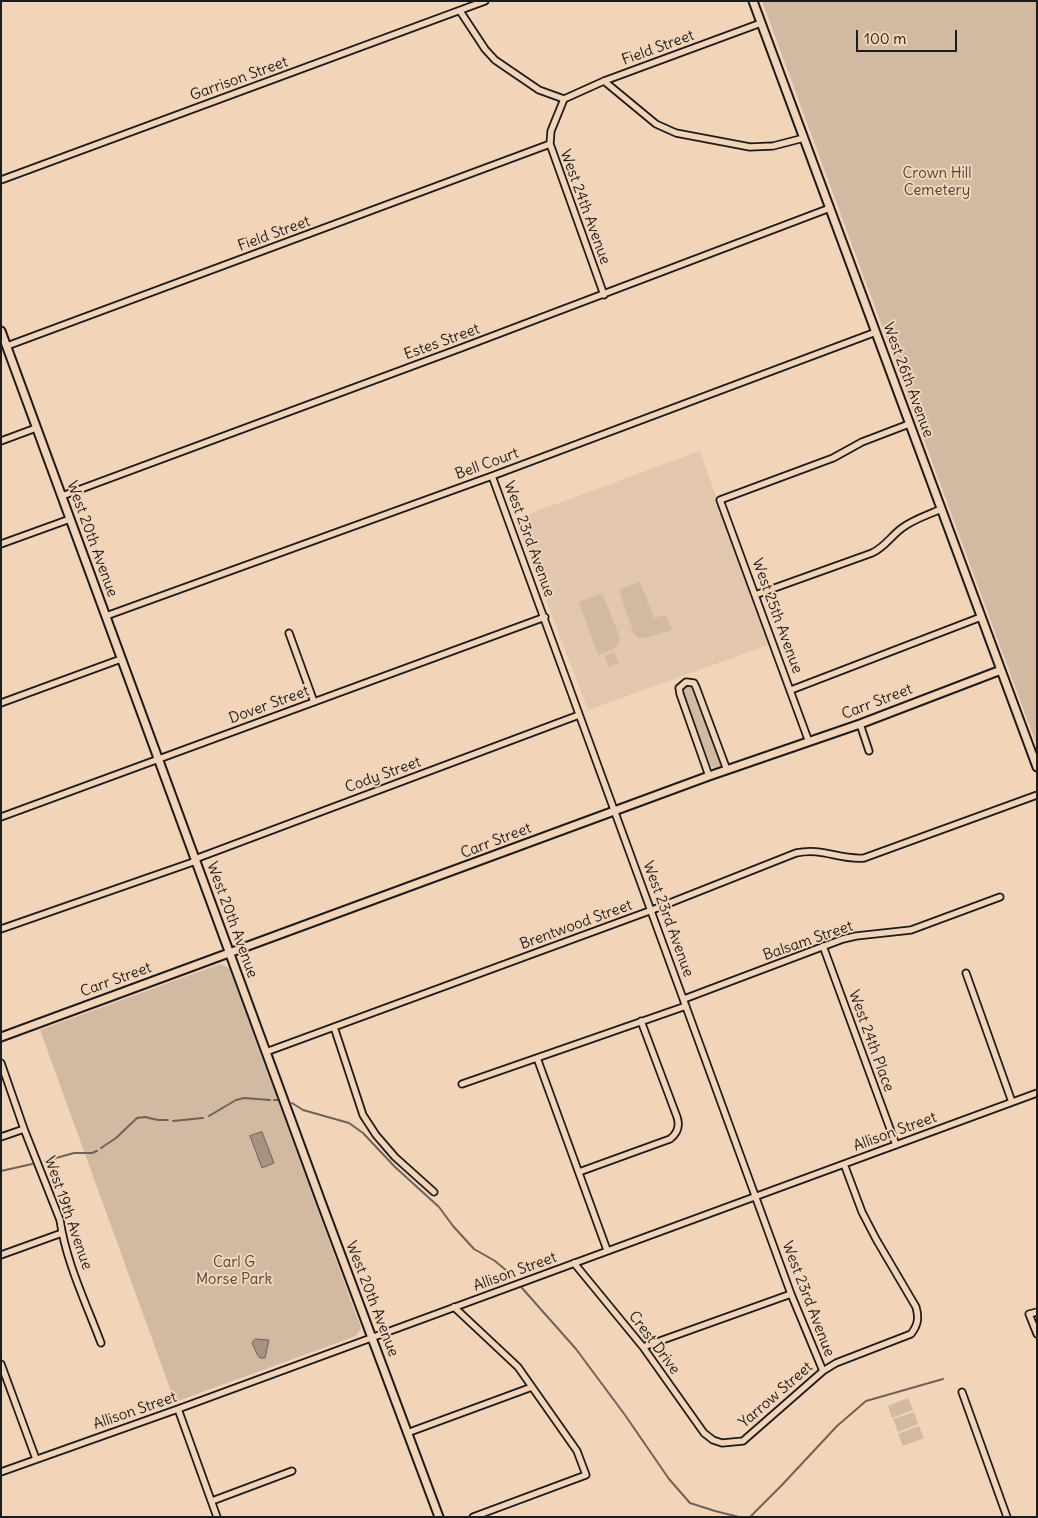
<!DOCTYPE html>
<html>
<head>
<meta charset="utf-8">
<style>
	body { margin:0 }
	#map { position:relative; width:1038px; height:1518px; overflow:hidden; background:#f2d4b8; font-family:Delius,sans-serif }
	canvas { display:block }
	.frame { position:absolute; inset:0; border:2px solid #1c1c1c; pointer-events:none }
	.scale { position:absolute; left:856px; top:30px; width:101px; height:22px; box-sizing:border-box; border:2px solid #1c1c1c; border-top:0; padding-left:6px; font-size:15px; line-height:18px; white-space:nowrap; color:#1c1c1c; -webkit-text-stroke:4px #f2d4b8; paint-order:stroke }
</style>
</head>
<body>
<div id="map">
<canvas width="1038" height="1518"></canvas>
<div class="frame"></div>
<div class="scale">100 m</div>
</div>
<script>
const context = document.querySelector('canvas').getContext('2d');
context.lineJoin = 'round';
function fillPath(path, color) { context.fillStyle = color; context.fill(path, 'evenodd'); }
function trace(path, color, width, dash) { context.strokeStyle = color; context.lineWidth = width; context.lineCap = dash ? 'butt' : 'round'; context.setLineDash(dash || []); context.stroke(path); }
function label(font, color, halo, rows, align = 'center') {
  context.font = font + ' Delius,sans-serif'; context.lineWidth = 4; context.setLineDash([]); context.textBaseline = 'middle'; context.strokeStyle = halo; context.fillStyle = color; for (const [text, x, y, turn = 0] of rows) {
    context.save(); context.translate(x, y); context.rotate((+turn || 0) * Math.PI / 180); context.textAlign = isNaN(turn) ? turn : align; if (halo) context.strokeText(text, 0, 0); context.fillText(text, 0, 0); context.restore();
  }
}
const built = new Path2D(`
	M700,451L768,645L588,710L515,519Z`);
const green = new Path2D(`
	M762,1H1037V746Z
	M640,582L654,618L666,615L672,630L645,638H638L634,634L619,590Z
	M602,593L620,638C618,650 609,651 598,655L579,602Z
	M614,652L619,663L609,667L605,656Z
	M686,685L692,686L720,761V766L714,768L711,766L683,693L682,688Z
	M220,964L229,968L361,1328L356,1336L175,1402L40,1030Z
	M908,1398L913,1410L892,1418L888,1406Z
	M914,1412L918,1424L898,1432L893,1419Z
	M919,1426L924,1438L903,1446L898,1434Z`);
const water = new Path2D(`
	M262,1132L274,1163L262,1168L250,1136Z
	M256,1339L269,1340L265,1358H260L257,1354L252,1343L253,1341Z`);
const stream = new Path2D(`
	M274,1100H278
	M292,1103L303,1110L349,1123L363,1133L395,1167L439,1207L453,1226L474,1249L495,1261L513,1276
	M209,1116L236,1100L244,1098L270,1100
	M173,1121L203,1118
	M101,1148L116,1138L137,1118L145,1117L158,1120H168
	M45,1161L74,1153H92L97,1151
	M1,1171L32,1164
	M522,1288L576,1349L625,1415L669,1479L690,1503L715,1511L739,1517
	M750,1517L781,1486L837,1426L866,1401L943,1379`);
const minor = new Path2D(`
	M460,11L485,49L495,60L539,90L564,99
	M604,81L656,124L676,133L750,147L773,146L804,138
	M564,99L604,81L761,23
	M564,99L551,131L550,144L604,295
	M1,180L485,1
	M7,346L550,144
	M1,441L36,428
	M492,476L791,1294L823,1371
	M62,496L461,348L830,208
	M1,544L70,519
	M755,595L872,553C885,547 891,536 902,528C914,519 928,515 941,509
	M106,616L492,476L876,332
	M289,633L314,702
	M791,690L981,617
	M1,703L121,659
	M860,724L869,751
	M809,742L720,500L833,458L862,442L909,424
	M709,776L680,694L679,688L686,682L694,683L696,687L727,770
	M1,817L545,617
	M195,859L579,715
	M1,929L196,861
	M823,946L896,1145
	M966,973L1012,1102
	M684,999L843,939L856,936L911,930L1000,897
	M334,1027L363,1115L376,1135L395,1157L434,1192
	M266,1052L652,910L796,853C823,847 838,860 864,858L1037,795
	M537,1058L607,1250
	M1,1063L24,1129L60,1220C66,1262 86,1303 101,1343
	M462,1084L686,1006
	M1,1137L24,1129
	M579,1172L670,1139C678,1133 680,1126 677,1117L641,1021
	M1,1255L62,1233
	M574,1263L643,1347L704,1433L713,1440L722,1443L743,1441L823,1371L836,1363L911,1334C918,1325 919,1318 916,1307L876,1239L862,1212L844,1164
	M454,1307L518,1367L577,1451L586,1475L473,1517
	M1037,1312L1029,1314L1037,1334
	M643,1347L791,1294
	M1,1364L36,1459
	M962,1392L1007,1517
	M178,1409L217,1517
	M407,1433L532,1387
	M1,1472L178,1409L1037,1093
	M212,1501L292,1471`);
const tertiary = new Path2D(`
	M753,1L1037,767
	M1,331L323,1207L439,1517
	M1,1037L709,776L860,724L1001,670`);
const streetNames = [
	["Field Street",658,48,-20],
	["Garrison Street",239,79,-20],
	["West 24th Avenue",585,207,70],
	["Field Street",274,234,-20],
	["Estes Street",442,342,-20],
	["West 26th Avenue",908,380,70],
	["Bell Court",487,464,-20],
	["West 20th Avenue",92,539,70],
	["West 23rd Avenue",529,539,70],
	["West 25th Avenue",777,616,70],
	["Carr Street",877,702,-21],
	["Dover Street",269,705,-20],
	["Cody Street",383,775,-20],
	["Carr Street",496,841,-21],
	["West 23rd Avenue",668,919,70],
	["West 20th Avenue",232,920,70],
	["Brentwood Street",576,925,-20],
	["Balsam Street",808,941,-19],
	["Carr Street",116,980,-20],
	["West 24th Place",871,1041,70],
	["Allison Street",895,1132,-20],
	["West 19th Avenue",68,1213,71],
	["Allison Street",515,1272,-20],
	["West 20th Avenue",372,1299,69],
	["West 23rd Avenue",808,1299,69],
	["Crest Drive",654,1343,53],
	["Yarrow Street",776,1395,-41],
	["Allison Street",135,1411,-19]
];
const parkNames = [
	["Crown Hill",937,174],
	["Cemetery",937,191],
	["Carl G",234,1263],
	["Morse Park",234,1280]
];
fillPath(built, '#e2c6ad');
fillPath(green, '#d2b9a1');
fillPath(water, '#a69281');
trace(water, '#6f6359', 1);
trace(stream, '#6f6359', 2);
trace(minor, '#1c1c1c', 9);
trace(tertiary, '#1c1c1c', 11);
trace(minor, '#f2d4b8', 5.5);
trace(tertiary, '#f2d4b8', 7);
label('15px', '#1c1c1c', '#f2d4b8', streetNames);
label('15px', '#4a433d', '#f2d4b8', parkNames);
</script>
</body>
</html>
